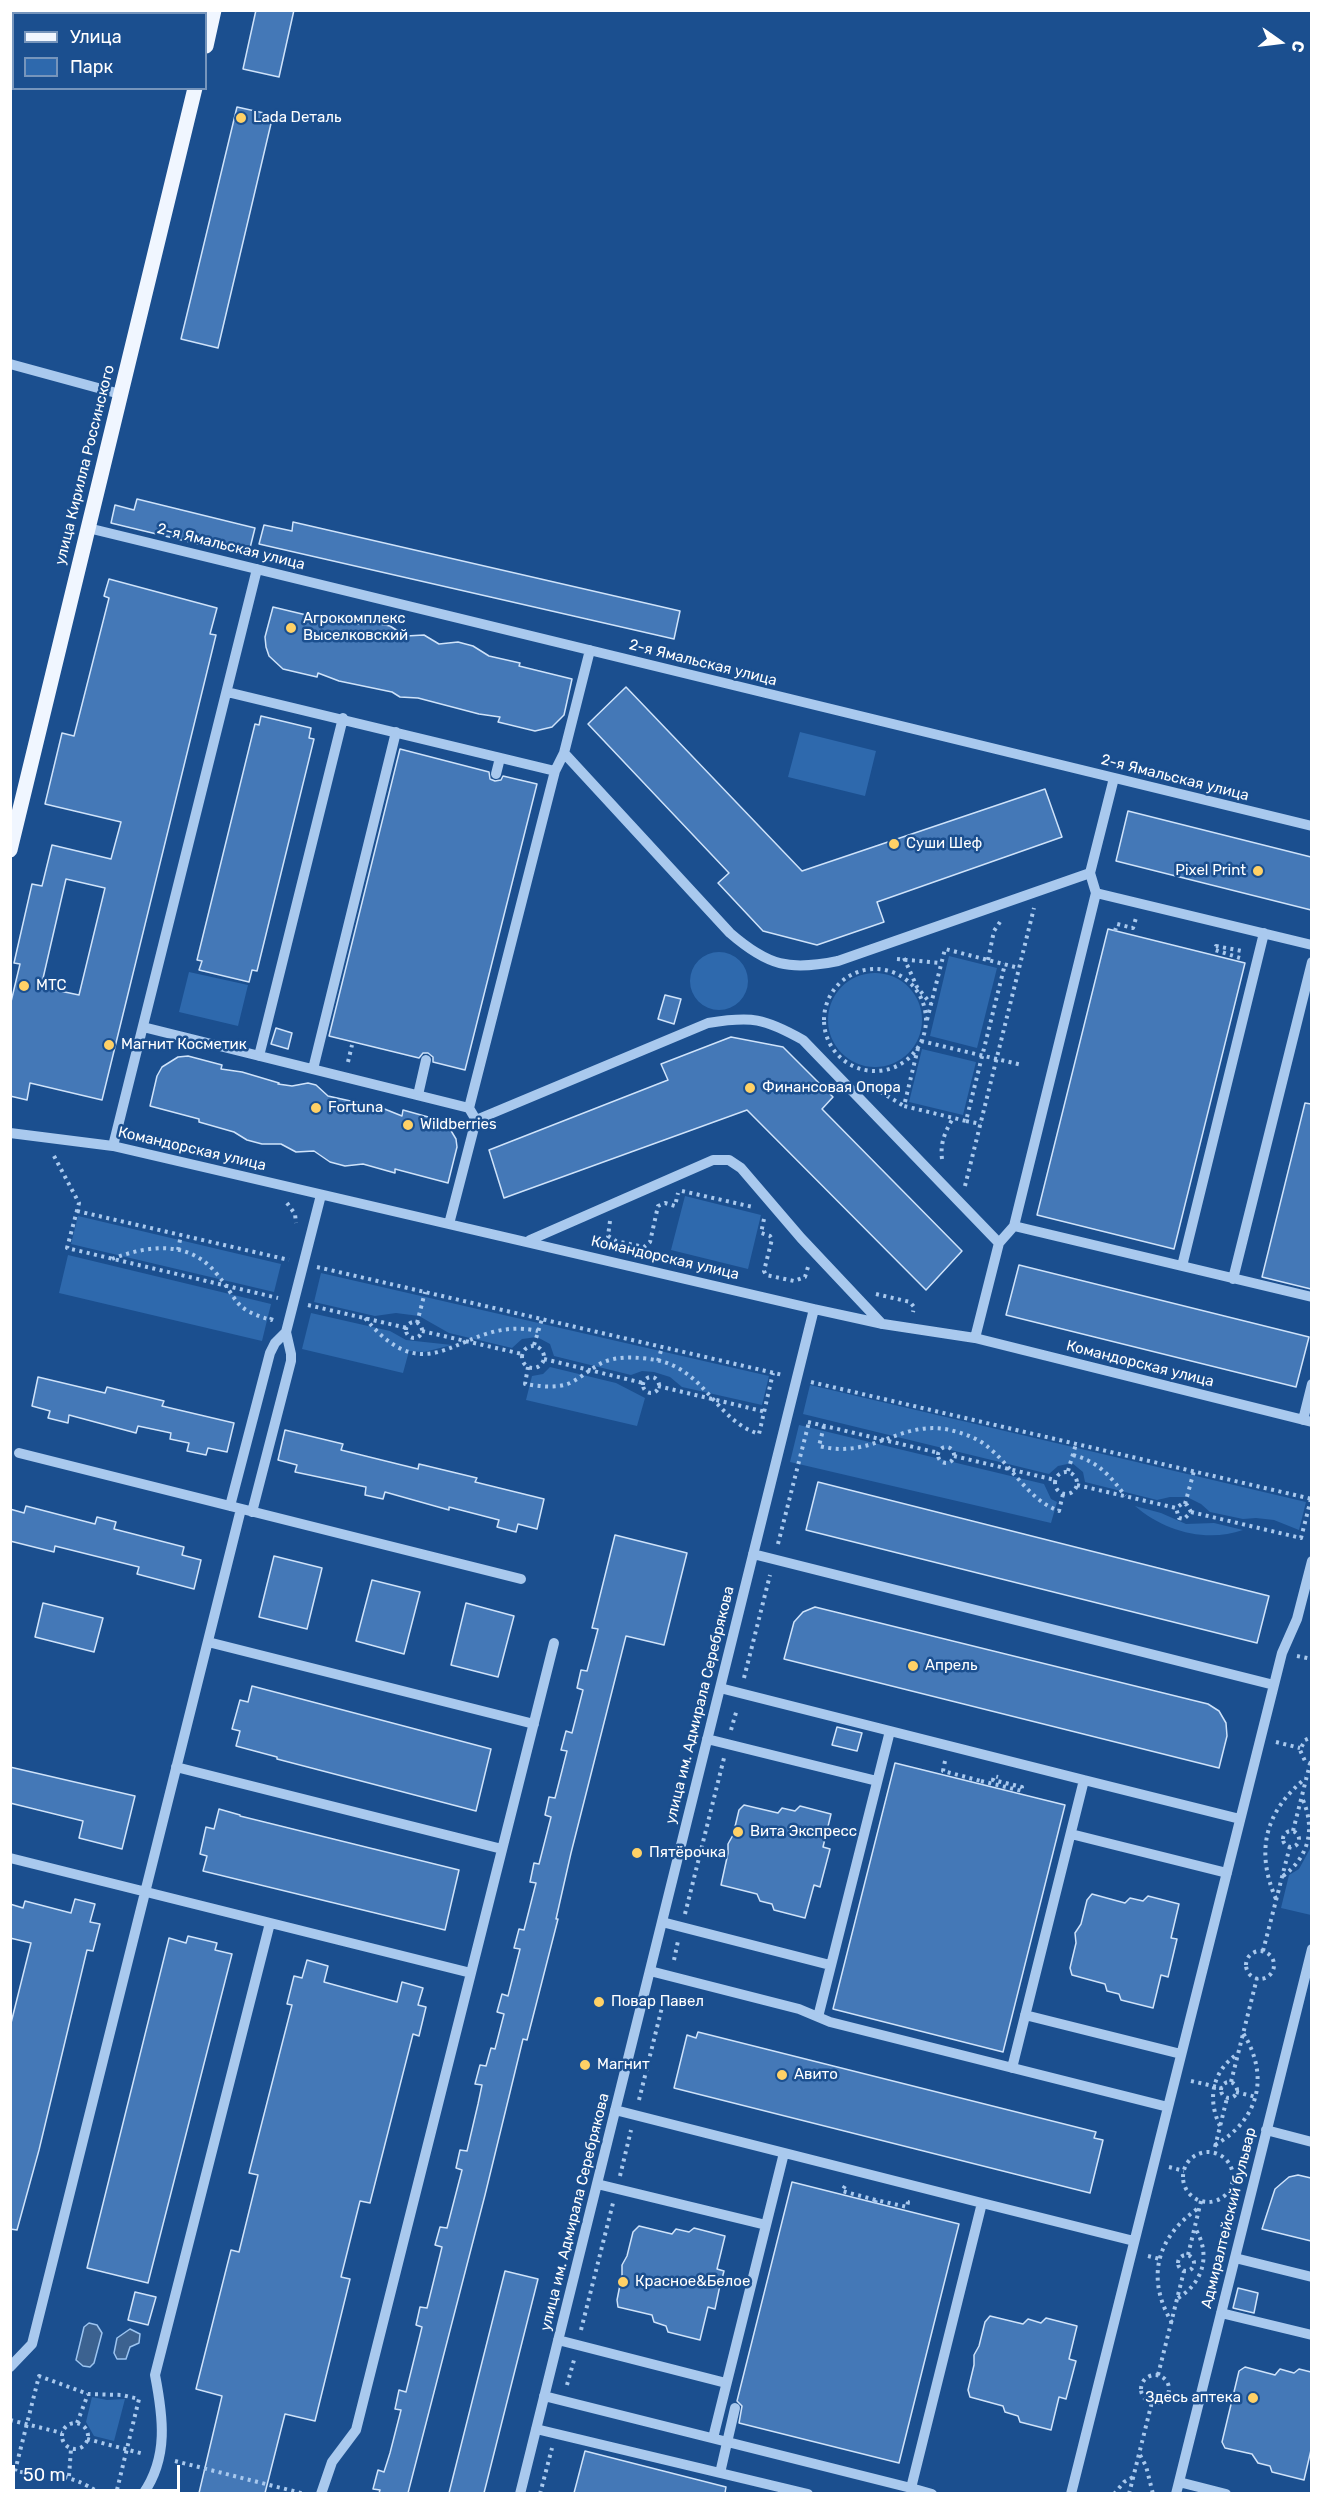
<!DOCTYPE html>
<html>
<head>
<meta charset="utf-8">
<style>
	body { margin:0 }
	#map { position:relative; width:1322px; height:2504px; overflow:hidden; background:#1b4f8f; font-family:Rubik,sans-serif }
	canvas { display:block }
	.frame { position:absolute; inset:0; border:12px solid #fff; pointer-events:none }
	.legend { position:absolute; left:12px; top:12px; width:195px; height:78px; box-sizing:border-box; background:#1b4f8f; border:2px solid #7695bc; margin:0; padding:8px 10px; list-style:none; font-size:18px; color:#fff }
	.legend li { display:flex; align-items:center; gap:12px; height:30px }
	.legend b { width:30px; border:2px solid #7695bc }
	.north { position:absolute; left:1250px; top:12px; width:60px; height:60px; -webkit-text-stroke:4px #1b4f8f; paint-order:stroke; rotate:104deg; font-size:16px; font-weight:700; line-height:24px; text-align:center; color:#fff }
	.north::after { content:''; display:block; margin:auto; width:21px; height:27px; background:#fff; clip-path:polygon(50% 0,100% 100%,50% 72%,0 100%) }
	.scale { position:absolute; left:12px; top:2465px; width:168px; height:27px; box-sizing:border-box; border:3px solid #fff; border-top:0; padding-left:8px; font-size:18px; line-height:21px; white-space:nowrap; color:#fff; -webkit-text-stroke:4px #1b4f8f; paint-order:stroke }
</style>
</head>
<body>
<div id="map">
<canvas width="1322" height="2504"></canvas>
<div class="frame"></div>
<ul class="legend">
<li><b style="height:8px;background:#f0f6ff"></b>Улица</li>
<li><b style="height:16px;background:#2e69ad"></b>Парк</li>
</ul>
<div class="north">С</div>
<div class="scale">50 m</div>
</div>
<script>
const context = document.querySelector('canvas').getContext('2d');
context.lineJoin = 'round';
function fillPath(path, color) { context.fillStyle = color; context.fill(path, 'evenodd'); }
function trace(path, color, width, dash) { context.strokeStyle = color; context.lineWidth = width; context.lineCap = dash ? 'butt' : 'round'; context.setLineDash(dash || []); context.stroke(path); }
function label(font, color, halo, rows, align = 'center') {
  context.font = font + ' Rubik,sans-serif'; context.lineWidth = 5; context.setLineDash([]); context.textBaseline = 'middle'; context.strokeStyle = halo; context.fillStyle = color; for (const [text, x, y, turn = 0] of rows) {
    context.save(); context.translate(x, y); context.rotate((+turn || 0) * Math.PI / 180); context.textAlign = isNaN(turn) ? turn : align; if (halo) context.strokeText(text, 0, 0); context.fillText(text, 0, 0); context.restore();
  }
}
const green = new Path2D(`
	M800,732L876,751L865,796L788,777Z
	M690 981a29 29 0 1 1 58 0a29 29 0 1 1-58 0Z
	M949,956L997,968L977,1048L930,1036Z
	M189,972L248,985L238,1026L179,1012Z
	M828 1020a47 47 0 1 1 94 0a47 47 0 1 1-94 0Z
	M922,1049L976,1062L963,1115L909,1102Z
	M685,1196L761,1215L748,1269L671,1250Z
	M78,1216L281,1264L274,1292L71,1244Z
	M68,1255L271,1304L262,1341L59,1293Z
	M321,1273L769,1376L762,1405L682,1387L670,1377L654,1372L642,1371L631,1375L554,1356L550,1344L537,1337L522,1339L512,1348L449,1333L419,1316L396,1313L375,1316L314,1302Z
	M311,1313L390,1331L406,1340L452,1345L424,1352L409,1351L403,1373L302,1349Z
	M550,1367L616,1383L645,1398L637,1426L526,1400L532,1376L543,1374Z
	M810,1385L1306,1502L1299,1530L1274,1520L1256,1518L1243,1519L1210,1512L1201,1504L1187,1497H1170L1157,1500L1085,1482L1083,1472L1072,1463L1058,1466L1049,1474L803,1414Z
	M799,1425L1044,1484L1051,1499L1057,1502L1051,1523L790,1462Z
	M1135,1506L1161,1513L1186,1524L1214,1523L1243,1530C1206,1543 1164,1531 1135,1506Z
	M1311,1847L1312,1848L1311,1915L1281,1908L1289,1875L1299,1869Z
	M92,2397L107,2400L125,2399L114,2441L94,2436L86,2422Z`);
const water = new Path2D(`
	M89,2323L97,2325L102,2333L94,2363L90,2367L83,2366L76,2360L84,2327Z
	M130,2329L140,2334L139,2343L130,2347L126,2359H117L114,2353L117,2338Z`);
const building = new Path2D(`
	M256,10H294L279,77L243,69Z
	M237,107L273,115L218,348L181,339Z
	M137,499L255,528L248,556L111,523L115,505L134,510Z
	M293,522L680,611L674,639L259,544L264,525L292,531Z
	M109,579L217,608L210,634L216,635L102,1100L30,1083L27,1100L10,1096V1006L20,964L14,963L32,884L42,886L52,845L111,859L121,822L45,804L62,733L74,736L109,598L104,596ZM66,879L105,888L79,995L41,987Z
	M273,607L323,619L324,616L359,624L375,623L390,626L406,636L424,635L439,644L458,642L473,646L489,656L520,663L519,666L572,679L564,715L552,727L535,731L498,722L500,717L479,714L418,698L400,697L392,692L339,681L318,673L317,677L283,669L269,656L266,647L265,637Z
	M626,687L802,871L1045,789L1062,837L877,902L884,922L817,945L763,931L718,883L729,873L588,724Z
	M261,716L311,728L309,738L314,739L257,971L252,970L249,982L199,970L202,961L197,960L255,724L259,725Z
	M400,749L489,772L490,779L495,781L501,780L503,776L537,784L465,1070L433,1062V1057L428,1053H423L419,1058L329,1036Z
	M1128,811L1311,857V910L1116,861Z
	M1108,929L1245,963L1174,1249L1037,1215Z
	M665,995L681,999L674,1024L658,1019Z
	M276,1028L292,1033L288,1049L271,1044Z
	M731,1037L783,1047L833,1097L822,1109L962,1251L926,1290L747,1110L504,1198L489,1150L668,1080L661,1064Z
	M188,1056L222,1065L221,1069L242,1072L279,1083L278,1084L292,1086L308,1083L316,1085L328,1096L382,1108L402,1116L403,1110L439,1120L447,1124L456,1139L457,1147L448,1183L395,1169V1173L363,1164L345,1166L330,1162L314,1151L296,1152L281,1144H262L247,1140L234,1132L199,1122V1119L150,1106L157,1076L162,1067L178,1057Z
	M1305,1103L1311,1104V1289L1262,1277Z
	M1019,1265L1309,1337L1296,1387L1006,1315Z
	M38,1377L105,1393L107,1387L164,1401L162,1406L234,1423L227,1452L208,1448L206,1455L187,1451L189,1443L170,1439L171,1433L138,1426L136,1433L69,1415L68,1423L48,1418L50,1411L32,1406Z
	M285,1430L343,1444L341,1450L418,1469L419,1464L477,1478L475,1482L544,1499L537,1529L518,1524L516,1532L497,1527L499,1520L449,1507V1510L385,1492L383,1499L365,1495L366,1487L295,1472L297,1465L278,1460Z
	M818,1482L1269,1596L1257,1643L806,1530Z
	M26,1506L95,1524L97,1517L116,1522L114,1529L184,1547L182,1555L201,1560L194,1589L137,1574L139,1567L55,1546L54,1552L10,1541V1509L24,1513Z
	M615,1535L687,1553L664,1645L626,1636L571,1853L556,1919H558L527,2040L523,2039L485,2195L408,2493H379L380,2490L373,2489L378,2470L384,2472L390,2453L401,2410L395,2409L399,2390L406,2392L422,2327L416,2325L420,2307L427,2308L442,2247L435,2245L440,2227L447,2228L462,2170L456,2168L460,2150L467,2151L478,2104L482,2085L475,2084L480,2065L486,2066L491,2048L495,2049L504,2014L497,2012L502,1994L508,1996L520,1949L514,1948L519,1929L524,1930L536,1883L530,1882L534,1863L539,1864L551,1817L545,1815L549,1797L555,1798L567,1751L561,1750L566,1731L572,1733L583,1690L577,1688L581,1670L587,1671L598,1629L592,1628Z
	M274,1556L322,1568L307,1629L259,1617Z
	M372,1580L420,1592L404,1654L356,1641Z
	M43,1603L103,1618L94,1652L35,1637Z
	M466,1603L514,1616L498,1677L451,1665Z
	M815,1607L1208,1704L1219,1711L1226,1723L1227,1736L1219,1768L784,1659L794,1622L803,1612Z
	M252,1686L491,1749L476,1811L277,1759V1757L236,1746L240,1731L232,1729L240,1700L248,1702Z
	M837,1727L862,1733L857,1751L832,1745Z
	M895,1763L1065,1805L1003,2052L833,2009Z
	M10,1767L135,1796L122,1849L79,1838L83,1821L10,1803Z
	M744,1805L778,1813L782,1808L795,1811L800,1806L831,1814L823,1847L830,1849L820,1887L814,1885L805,1918L774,1910L772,1904L760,1901L757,1894L721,1885L728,1853V1844L733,1835L739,1810Z
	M219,1809L240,1815V1816L459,1870L445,1930L203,1871L207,1856L200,1854L206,1827L214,1829Z
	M1092,1894L1125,1903L1130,1898L1143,1901L1148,1896L1179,1904L1171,1938L1177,1939L1168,1977L1161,1975L1153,2008L1121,2000L1119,1994L1107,1991L1105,1984L1072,1975L1070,1968L1076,1943L1075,1933L1081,1924L1087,1900Z
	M75,1899L95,1904L90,1922L100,1924L93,1951L87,1950L39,2150L17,2230L10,2229V2027L31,1943L10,1938V1904L23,1908L25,1901L71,1913Z
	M188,1936L217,1943L215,1950L232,1954L148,2283L87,2268L169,1938L186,1943Z
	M307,1960L328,1966L324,1982L397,2002L402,1982L423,1988L418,2005L426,2007L419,2036L413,2034L370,2203L360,2201L341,2277L350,2279L315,2421L285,2414L265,2493H199L222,2396L196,2389L231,2250L239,2252L258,2175L249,2173L292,2005L287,2004L294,1976L302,1978Z
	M698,2032L1096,2132L1094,2138L1103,2140L1090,2193L674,2088L687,2035L696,2038Z
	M1298,2175L1311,2178V2241L1262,2229L1275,2189L1289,2177Z
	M792,2182L959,2224L899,2463L739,2423L742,2406L737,2401Z
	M639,2226L672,2234L676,2229L689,2232L694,2228L725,2236L717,2269L724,2271L719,2290L715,2309L708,2307L700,2340L668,2332L666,2326L654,2322L652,2315L618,2307L617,2300L622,2275V2265L627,2256L633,2232Z
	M505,2271L538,2279L484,2493H449Z
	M1238,2288L1258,2293L1254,2313L1233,2308Z
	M135,2292L156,2297L148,2325L128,2320Z
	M990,2316L1023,2324L1028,2319L1041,2323L1046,2318L1077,2326L1069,2359L1076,2361L1066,2399L1059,2397L1051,2430L1020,2422L1018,2416L1005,2412L1003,2406L970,2397L968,2390L974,2365V2355L979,2346L985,2322Z
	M1245,2367L1275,2375L1280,2369L1294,2373L1299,2369L1311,2372V2450L1304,2480L1272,2472L1270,2466L1258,2463L1252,2454L1225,2448L1222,2442L1239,2371Z
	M585,2451L726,2487L725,2493H574Z`);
const path = new Path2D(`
	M1115,931L1117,924L1133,928L1136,918
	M904,958L917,987L931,1004
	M1240,958L1215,950L1216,946L1242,951
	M897,959L941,963
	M988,960L994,931L1000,922
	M824 1020a51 51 0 1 1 102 0a51 51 0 1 1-102 0Z
	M927,1020L945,949L1019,968
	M921,1041L1022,1065
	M918,1048L904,1106L966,1121L1005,964
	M348,1062L352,1045
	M874,1088L904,1106
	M966,1121L981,1124
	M54,1156L79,1203L67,1248L278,1298
	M942,1159C940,1143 945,1132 953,1118
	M965,1186L1034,908
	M682,1191L753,1207
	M287,1203L295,1214L296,1223
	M77,1211L289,1260
	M764,1219L761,1233L770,1236L772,1239L764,1271L766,1275L794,1281L805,1277L808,1267
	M610,1221L608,1236L616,1241L644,1247L650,1242L658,1206L665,1203L675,1206L678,1193
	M178,1250L181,1235
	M112,1259C148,1245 189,1240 216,1273C240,1301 231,1308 271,1320L272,1317
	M317,1267L783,1375
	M876,1294L910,1302L914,1307L913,1312
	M308,1305L407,1328
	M365,1318C433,1400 461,1314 538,1331
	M406 1330a8 8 0 1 1 16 0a8 8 0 1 1-16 0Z
	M417,1323L425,1292
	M422,1331L522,1354
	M534,1345L542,1319
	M522 1357a11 11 0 1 1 22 0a11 11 0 1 1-22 0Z
	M544,1359L643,1383
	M658,1361L662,1347
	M528,1367L525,1384C539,1386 556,1389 570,1383C580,1378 588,1371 598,1365C614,1355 638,1357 656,1360C706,1370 715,1420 759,1434L773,1373
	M643 1385a8 8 0 1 1 16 0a8 8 0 1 1-16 0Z
	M811,1382L1312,1499
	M658,1386L766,1412
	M808,1422L939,1453
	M824,1426L819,1446C874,1460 899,1419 950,1430C962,1433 978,1438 988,1447C1013,1467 1027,1499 1059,1511L1063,1494
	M938 1455a8 8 0 1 1 16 0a8 8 0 1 1-16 0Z
	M1073,1455C1097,1461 1111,1476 1125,1496
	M954,1456L1055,1480
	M1068,1471L1076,1444
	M1055 1483a11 11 0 1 1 22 0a11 11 0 1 1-22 0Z
	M1077,1485L1176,1508L1183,1503L1187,1505L1191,1512L1184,1519L1179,1518L1176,1508
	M1185,1504L1194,1471
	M1191,1512L1301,1538L1311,1499
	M778,1544L809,1422
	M1297,1656L1312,1659
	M744,1678L770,1575
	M731,1730L737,1709
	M1276,1742L1300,1748
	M945,1761L943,1771L981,1781L980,1784
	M1311,1764L1305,1761L1300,1750L1305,1740L1312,1737
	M981,1781L1022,1791V1787L993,1780L994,1776L998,1777
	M1293,1831L1310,1764
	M1283 1839a8 8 0 1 1 16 0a8 8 0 1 1-16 0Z
	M1283,1876C1309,1857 1316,1828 1302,1798
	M1276,1899C1255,1851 1265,1811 1306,1778
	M685,1914L724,1758
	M1263,1951L1290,1846
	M1246 1965a14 14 0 1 1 28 0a14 14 0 1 1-28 0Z
	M674,1960L678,1941
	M1191,2081L1222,2088
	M1231,2082L1257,1978
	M1221 2090a8 8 0 1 1 16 0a8 8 0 1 1-16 0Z
	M1236,2092L1256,2097
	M639,2100L666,1991
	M1220,2126C1207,2099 1212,2072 1237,2054
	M1215,2145C1259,2120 1270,2076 1243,2033
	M1215,2147L1227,2098
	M1183 2177a25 25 0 1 1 50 0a25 25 0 1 1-50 0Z
	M1169,2167L1184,2171
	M620,2176L631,2130
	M845,2186L842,2191L876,2200
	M875,2203L876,2200L907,2207L908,2202L905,2201
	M1188,2255L1201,2201
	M1178 2263a8 8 0 1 1 16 0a8 8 0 1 1-16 0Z
	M1148,2256L1160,2259
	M1178,2298C1204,2282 1211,2254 1195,2228
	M1172,2323C1145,2277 1157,2236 1200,2207
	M581,2330L613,2203
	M1158,2375L1184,2271
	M1141 2389a14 14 0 1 1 28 0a14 14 0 1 1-28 0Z
	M567,2385L574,2360
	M10,2420L62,2433
	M77,2423L88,2394
	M62 2436a13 13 0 1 1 26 0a13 13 0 1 1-26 0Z
	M87,2439L144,2454
	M1140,2455L1146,2466L1153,2494
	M175,2461L305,2494
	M69,2476L71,2449
	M101,2494C65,2470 53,2478 15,2471L39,2376L88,2394L122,2395L139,2399L116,2494
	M540,2494L552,2448
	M1114,2494L1124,2482L1133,2477
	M1129,2494L1152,2402`);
const minor = new Path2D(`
	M10,364L120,394
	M88,528L1312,826
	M227,692L555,771
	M564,753L730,933C768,966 789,971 838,961L1090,873
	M496,774L500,758
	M1096,893L1312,945
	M143,1027L469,1108
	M259,1056L343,718
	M313,1069L396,732
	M418,1095L426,1060
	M476,1120L708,1023C752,1016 764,1018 803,1040L999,1243
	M10,1133L113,1146L814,1309L883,1324L975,1338L1312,1422
	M113,1146L257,569
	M449,1224L476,1120L469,1108L555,771L564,753L590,650
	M1014,1226L1312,1297
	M530,1240L713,1160H729L741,1168L801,1238L882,1324
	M1182,1266L1264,933
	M1233,1279L1312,962
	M975,1338L999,1243L1014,1226L1096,893L1090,873L1114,778
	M1303,1420L1312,1384
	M19,1453L521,1579
	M230,1506L270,1353L275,1343L286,1332
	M252,1512L291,1361V1354L286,1332L321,1195
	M753,1554L1274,1685
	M208,1642L534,1724
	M720,1688L1084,1780L1012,2068
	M707,1739L877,1781
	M176,1767L502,1849
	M1084,1780L1240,1819
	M1071,1834L1227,1873
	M10,1858L471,1973L356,2430L332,2462L321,2494
	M662,1922L830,1965
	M650,1971L799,2009L830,2022L1168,2107
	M471,1973L554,1643
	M1025,2015L1181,2054
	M818,2017L890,1731
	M1266,2130L1312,2142
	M597,2184L766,2225
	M982,2203L1134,2241
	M1235,2258L1312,2277
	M1221,2313L1312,2335
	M558,2340L726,2383
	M10,2367L32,2344L241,1509
	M544,2396L911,2488L982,2203L615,2110
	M536,2429L808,2494
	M713,2438L784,2153
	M720,2473L735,2408
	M1179,2482L1226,2494
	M911,2488L932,2494
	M143,2494C169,2457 163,2416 155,2375L270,1923
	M520,2494L814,1309
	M1071,2494L1282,1653L1297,1619L1312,1561
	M1176,2494L1312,1949`);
const major = new Path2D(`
	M206,46L214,10
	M10,850L195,88`);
const markers = [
	[241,118,6,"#ffd166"],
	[291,628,6,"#ffd166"],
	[894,844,6,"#ffd166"],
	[1258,871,6,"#ffd166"],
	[24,986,6,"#ffd166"],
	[109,1045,6,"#ffd166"],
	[750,1088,6,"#ffd166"],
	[316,1108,6,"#ffd166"],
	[408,1125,6,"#ffd166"],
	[913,1666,6,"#ffd166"],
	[738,1832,6,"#ffd166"],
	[637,1853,6,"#ffd166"],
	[599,2002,6,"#ffd166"],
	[585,2065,6,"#ffd166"],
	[782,2075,6,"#ffd166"],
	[623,2282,6,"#ffd166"],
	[1253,2398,6,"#ffd166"]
];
const poiNames = [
	["Lada Dеталь",253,118],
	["Агрокомплекс",303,619],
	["Выселковский",303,636],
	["Суши Шеф",906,844],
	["Pixel Print",1246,871,"right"],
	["МТС",36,986],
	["Магнит Косметик",121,1045],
	["Финансовая Опора",762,1088],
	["Fortuna",328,1108],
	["Wildberries",420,1125],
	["Апрель",925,1666],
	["Вита Экспресс",750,1832],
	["Пятёрочка",649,1853],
	["Повар Павел",611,2002],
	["Магнит",597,2065],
	["Авито",794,2075],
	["Красное&Белое",635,2282],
	["Здесь аптека",1241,2398,"right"]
];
const streetNames = [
	["улица Кирилла Россинского",85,465,-76],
	["2-я Ямальская улица",231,547,14],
	["2-я Ямальская улица",703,663,14],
	["2-я Ямальская улица",1175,778,14],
	["Командорская улица",192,1149,13],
	["Командорская улица",665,1258,13],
	["Командорская улица",1140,1364,14],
	["улица им. Адмирала Серебрякова",700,1705,-76],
	["улица им. Адмирала Серебрякова",575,2212,-76],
	["Адмиралтейский бульвар",1229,2218,-76]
];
fillPath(green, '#2e69ad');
fillPath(water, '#3c6290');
trace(water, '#9cc4f0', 1.5);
fillPath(building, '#4478b7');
trace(building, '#cfe3fa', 1.5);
trace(path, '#a9c9ee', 4, [3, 4.5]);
trace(minor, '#a9c9ee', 10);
trace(major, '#f0f6ff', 15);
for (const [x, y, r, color] of markers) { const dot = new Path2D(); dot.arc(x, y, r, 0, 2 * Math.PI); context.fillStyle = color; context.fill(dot); trace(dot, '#1b4f8f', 2); }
label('15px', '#fff', '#1b4f8f', poiNames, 'left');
label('15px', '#fff', '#1b4f8f', streetNames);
</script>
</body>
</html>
